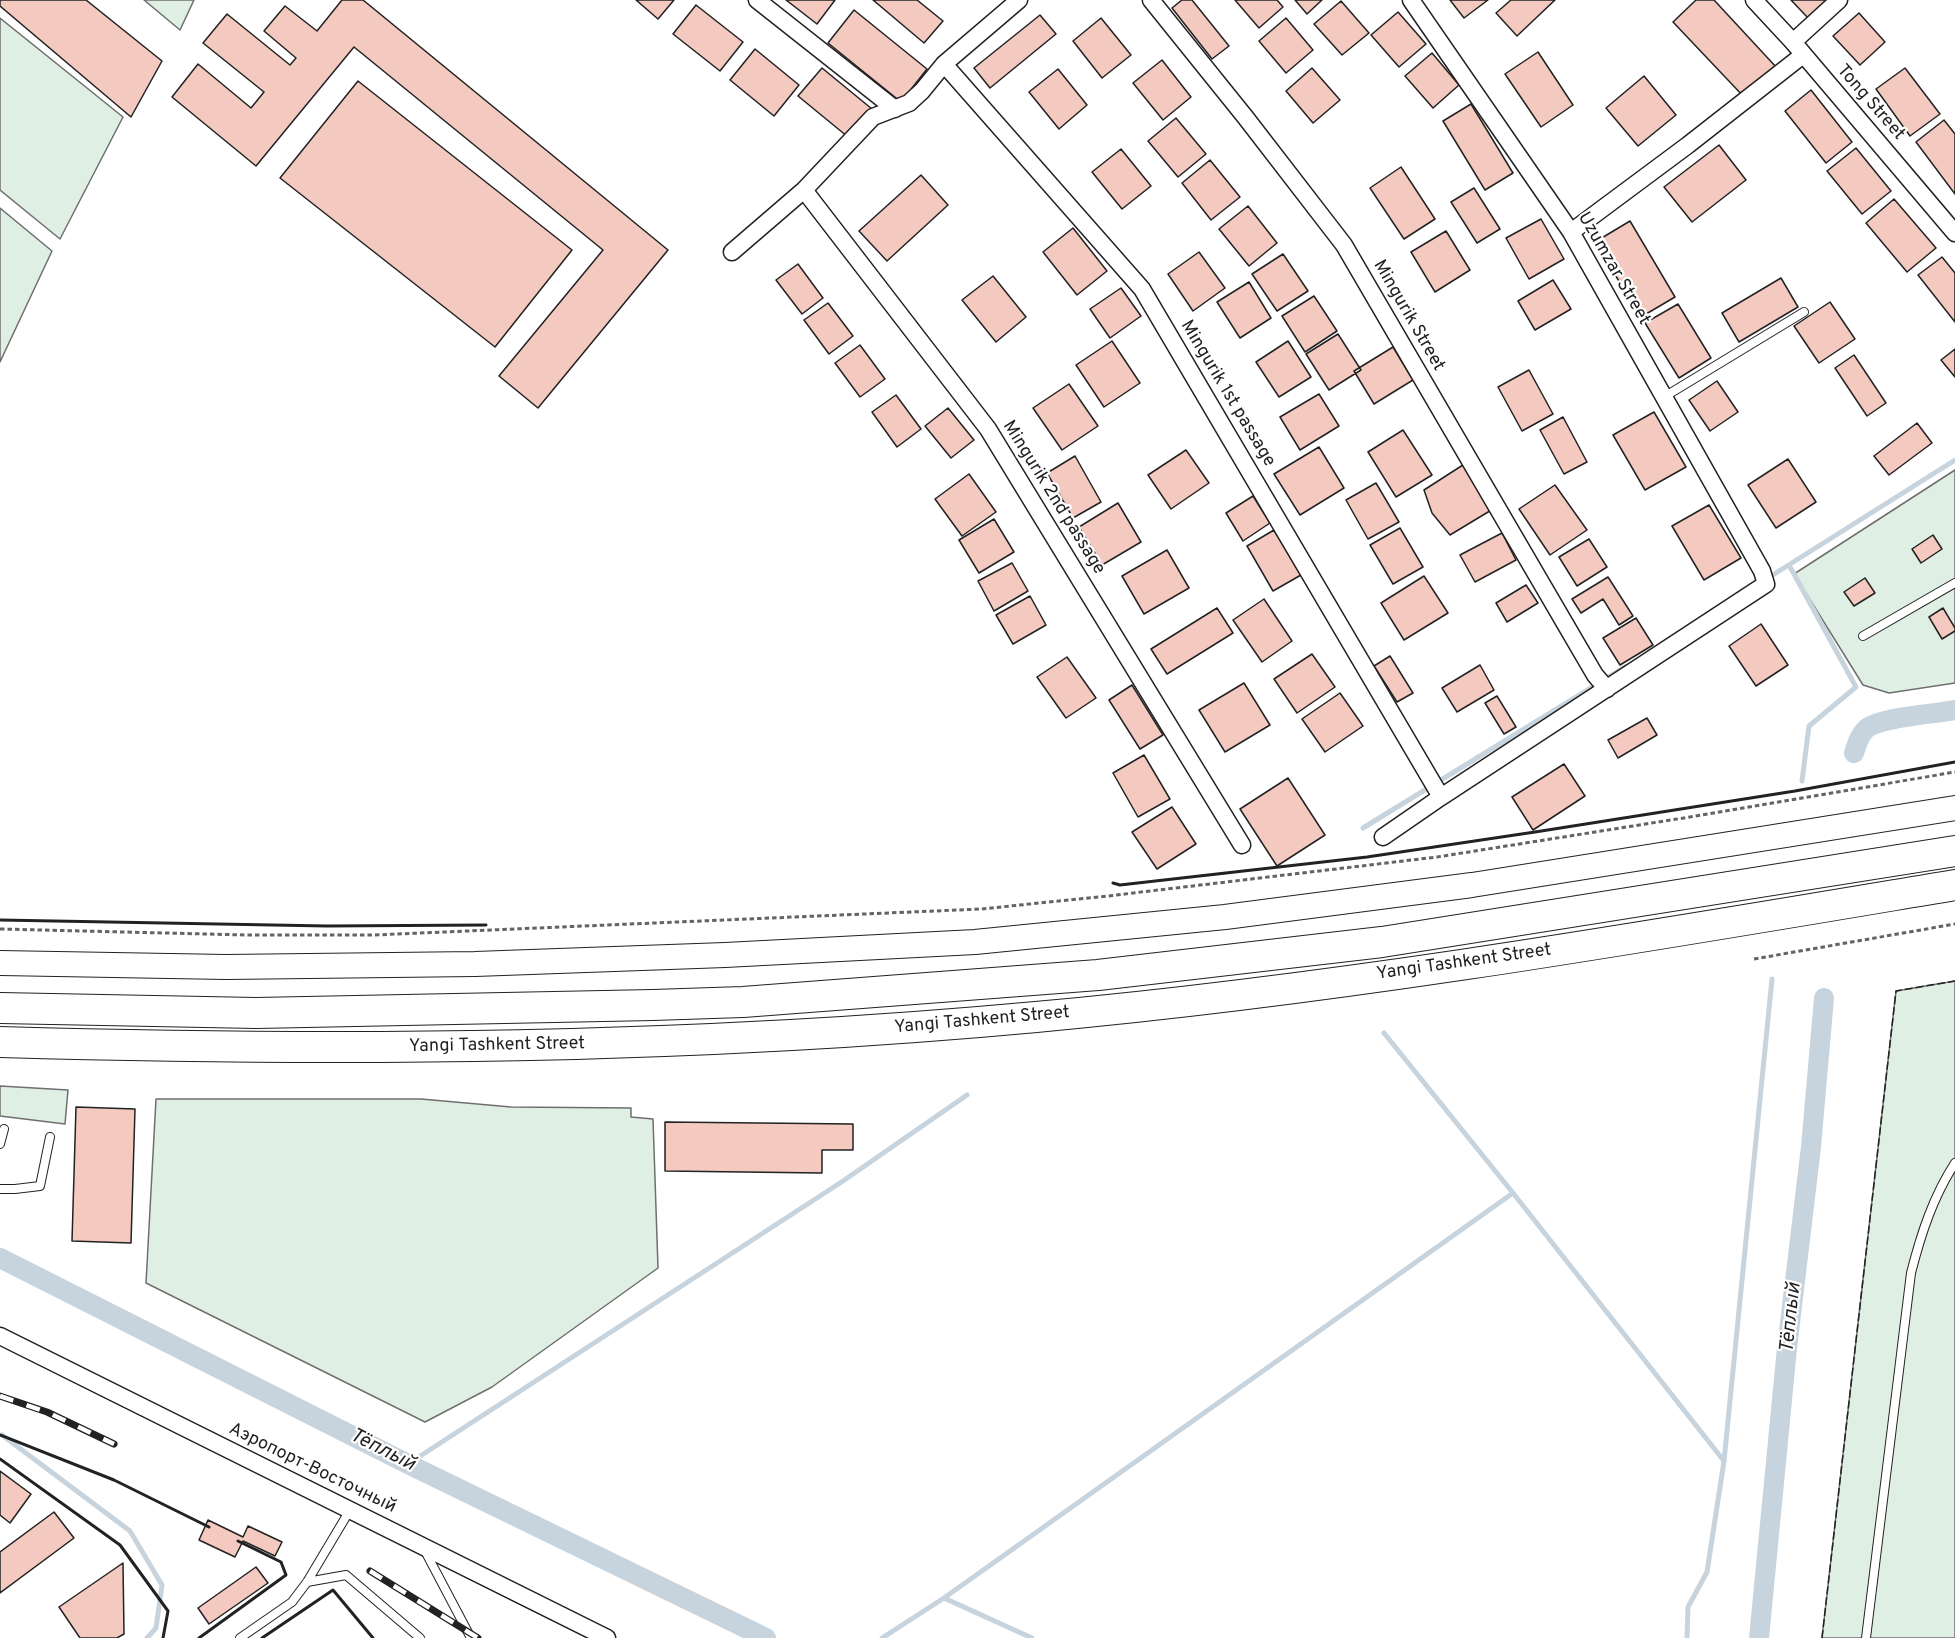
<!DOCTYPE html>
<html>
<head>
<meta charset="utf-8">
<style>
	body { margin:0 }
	canvas { display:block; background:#fff }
</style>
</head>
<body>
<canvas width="1955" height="1638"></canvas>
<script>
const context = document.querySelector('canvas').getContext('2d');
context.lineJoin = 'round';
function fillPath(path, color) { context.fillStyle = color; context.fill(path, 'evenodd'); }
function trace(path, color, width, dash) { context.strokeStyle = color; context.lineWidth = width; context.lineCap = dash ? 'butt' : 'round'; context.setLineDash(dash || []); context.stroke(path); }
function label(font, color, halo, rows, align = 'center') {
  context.font = font + ' Overpass,sans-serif'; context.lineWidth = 4.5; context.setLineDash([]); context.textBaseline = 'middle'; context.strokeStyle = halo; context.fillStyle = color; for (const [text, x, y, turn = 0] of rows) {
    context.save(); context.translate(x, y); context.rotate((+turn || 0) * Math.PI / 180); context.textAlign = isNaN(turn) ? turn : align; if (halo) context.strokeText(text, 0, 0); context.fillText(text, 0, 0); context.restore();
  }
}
const green = new Path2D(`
	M144,0H194L180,30Z
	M0,18L123,117L60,239L0,190Z
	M0,208L52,251L0,362Z
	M1955,470V683L1889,693L1863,685L1794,574Z
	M1955,981V1638H1822L1896,991Z
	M0,1086L68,1090L65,1124L0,1116Z
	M156,1099H421L511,1107L631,1108V1117L653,1119L658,1268L492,1387L425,1422L146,1283Z`);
const stream = new Path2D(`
	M1789,565L1856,687L1809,726L1802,781
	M1768,578L1955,460
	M1363,828L1625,667
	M1384,1033L1513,1193L1724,1461
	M2,1435L130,1531L162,1585L156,1628L147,1638
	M408,1464L843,1181L967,1095
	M944,1598L1032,1638
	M882,1638L944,1598L1513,1193
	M1687,1638L1688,1607L1707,1572L1724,1461L1772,979`);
const canal = new Path2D(`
	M1854,753C1857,744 1859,735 1867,728C1882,717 1934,714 1955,710
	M0,1258L408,1464L766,1638
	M1759,1638L1787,1348L1811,1147L1824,998`);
const building = new Path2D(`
	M0,0H86L162,61L131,117L0,6Z
	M342,0H363L668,250L538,408L499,376L603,250L354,47L256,166L172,97L198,64L251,108L264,92L203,43L227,14L290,65L296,58L264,31L285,6L317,31Z
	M636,0H674L658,19Z
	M786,0H835L817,24Z
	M873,0H917L943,21L924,43Z
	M1182,0H1192L1229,46L1212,59L1172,8Z
	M1235,0H1277L1283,7L1259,28Z
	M1295,0H1322L1307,14Z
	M1450,0H1488L1464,18Z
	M1511,0H1555L1517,36L1496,13Z
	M1696,0H1714L1777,68L1745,98L1673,22Z
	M1791,0H1828L1809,19Z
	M1341,1L1369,33L1342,55L1314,24Z
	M696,5L743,42L720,71L673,34Z
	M854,10L927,69L901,102L828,43Z
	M1398,12L1426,44L1399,67L1371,35Z
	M1859,13L1885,42L1860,65L1833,36Z
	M1040,15L1056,34L990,88L974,68Z
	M1101,18L1131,55L1102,78L1073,41Z
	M1286,18L1313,50L1286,73L1259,41Z
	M755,49L799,85L774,116L730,80Z
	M1538,52L1573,105L1541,127L1505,74Z
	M1432,53L1459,85L1433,108L1405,76Z
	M1162,60L1191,97L1163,120L1133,83Z
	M822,68L872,109L848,137L798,96Z
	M1312,68L1340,100L1313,123L1286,91Z
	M1905,68L1940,114L1910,136L1876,89Z
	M1058,69L1087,105L1059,129L1029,92Z
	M1644,76L1676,115L1638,146L1606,108Z
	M358,81L572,250L495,347L280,178Z
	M1811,90L1852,142L1826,163L1785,111Z
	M1471,104L1513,173L1485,190L1443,121Z
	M1176,118L1206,154L1178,177L1148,141Z
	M1944,120L1955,134V194L1916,142Z
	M1719,145L1746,180L1692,222L1664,187Z
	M1856,148L1891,191L1862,214L1827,171Z
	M1121,149L1151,186L1122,209L1092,172Z
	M1210,160L1240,197L1211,220L1182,183Z
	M1401,167L1435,219L1404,239L1370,188Z
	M921,175L948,205L887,261L859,231Z
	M1474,188L1500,229L1477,243L1451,202Z
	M1894,199L1936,248L1907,272L1866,223Z
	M1248,206L1277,243L1249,266L1219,229Z
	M1541,219L1564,259L1529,279L1506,238Z
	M1630,221L1675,297L1641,317L1595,242Z
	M1073,228L1107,271L1077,295L1043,252Z
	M1446,231L1470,270L1435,292L1411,252Z
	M1199,252L1225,288L1193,311L1168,274Z
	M1283,254L1308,291L1277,311L1252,274Z
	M1942,257L1955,273V322L1918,275Z
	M798,264L823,298L802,314L776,280Z
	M993,276L1026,317L996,342L962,300Z
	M1781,278L1798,307L1739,342L1722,313Z
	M1553,280L1571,309L1535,330L1518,301Z
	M1249,282L1271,318L1240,338L1217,302Z
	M1121,288L1141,316L1110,338L1090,309Z
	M1314,296L1337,331L1305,352L1282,316Z
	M1830,302L1855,339L1819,363L1794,326Z
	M828,303L853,336L829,354L804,320Z
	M1678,304L1711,358L1679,378L1645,323Z
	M1338,334L1361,370L1329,390L1306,354Z
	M1112,341L1140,383L1104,407L1076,365Z
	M1288,341L1311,377L1279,397L1256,362Z
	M860,345L885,379L860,397L835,363Z
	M1393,347L1413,380L1374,404L1354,371Z
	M1955,349V377L1941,360Z
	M1854,355L1886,403L1867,416L1835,368Z
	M1529,370L1553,414L1522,431L1498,387Z
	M1717,381L1738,412L1710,431L1689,400Z
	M1069,384L1098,426L1062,450L1033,408Z
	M1319,394L1339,426L1300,450L1280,417Z
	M896,395L921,429L897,447L872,412Z
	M948,408L974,440L951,458L925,426Z
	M1654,412L1686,467L1645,490L1613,435Z
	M1563,417L1587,462L1564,474L1540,430Z
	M1917,423L1932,443L1889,475L1874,456Z
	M1403,430L1432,475L1396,497L1368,452Z
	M1319,447L1344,488L1300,515L1274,474Z
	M1186,450L1209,483L1171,509L1148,475Z
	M1075,456L1101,502L1073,518L1047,473Z
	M1788,459L1816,502L1776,528L1748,485Z
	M1466,463L1493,509L1450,535L1432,513L1424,490Z
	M969,474L996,512L962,536L935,499Z
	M1376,483L1399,522L1368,539L1346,500Z
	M1555,485L1587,530L1550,555L1519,509Z
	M1253,496L1270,523L1243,541L1226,513Z
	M1118,503L1141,542L1102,565L1079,527Z
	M1709,505L1741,558L1704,580L1672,526Z
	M994,519L1014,552L979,573L959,540Z
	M1400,528L1423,567L1393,584L1370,545Z
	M1274,530L1301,575L1273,591L1247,546Z
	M1502,533L1516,560L1475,582L1460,555Z
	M1933,535L1942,549L1921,563L1912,549Z
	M1589,539L1607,567L1577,586L1559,557Z
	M1167,550L1189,588L1144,614L1122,576Z
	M1012,563L1028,591L994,611L978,581Z
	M1424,576L1448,613L1404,640L1381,603Z
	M1608,577L1633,616L1619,625L1603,599L1581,613L1572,599Z
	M1865,578L1875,593L1854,606L1844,592Z
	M1526,585L1538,603L1507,622L1496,603Z
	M1030,596L1046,625L1013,644L996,615Z
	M1264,599L1292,641L1262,662L1233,620Z
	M1217,608L1233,633L1167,674L1151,649Z
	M1943,608L1955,628V631L1942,639L1929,617Z
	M1636,618L1653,645L1620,665L1603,638Z
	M1761,624L1788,665L1756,686L1729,646Z
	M1312,654L1335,687L1297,713L1274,679Z
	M1390,656L1413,693L1397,702L1374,666Z
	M1067,657L1096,698L1066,718L1037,677Z
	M1480,665L1494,690L1457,712L1442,688Z
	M1244,683L1270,725L1225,752L1199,710Z
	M1132,685L1163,735L1140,749L1109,700Z
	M1340,693L1363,726L1325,752L1302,719Z
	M1497,696L1516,727L1504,734L1485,703Z
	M1647,718L1657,735L1618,758L1608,740Z
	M1144,755L1170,799L1138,817L1113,773Z
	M1564,764L1585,796L1533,830L1512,797Z
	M1288,778L1325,835L1277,866L1240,809Z
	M1172,807L1196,844L1157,869L1132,832Z
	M76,1107L135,1109L131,1243L72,1241Z
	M665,1122L853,1124V1150H822V1173L665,1171Z
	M0,1471L31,1494L10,1523L0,1515Z
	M54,1512L74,1538L0,1593V1552Z
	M208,1520L243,1537L248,1526L282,1542L275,1556L243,1541L235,1557L199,1540Z
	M123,1563L124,1634L117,1638H80L59,1607Z
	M256,1567L268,1583L209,1624L198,1608Z`);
const path = new Path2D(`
	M0,929L247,935H374L981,909L1108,896L1437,857L1696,816L1955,772
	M1754,959L1955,924`);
const lane = new Path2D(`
	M1664,397L1804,312
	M1863,636L1955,583
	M0,1144L4,1129
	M0,1189H15L40,1186L50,1137
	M425,1551L471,1638
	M307,1582L346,1575L420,1638
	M240,1638L292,1602L307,1582L350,1510
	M1866,1638L1911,1273C1921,1234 1933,1197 1955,1163`);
const street = new Path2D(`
	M757,0L895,109
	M1151,0L1246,118L1344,245L1595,675L1607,689
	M1754,0L1793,42L1955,233
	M1793,42L1839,0
	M944,64L1142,289L1441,797
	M804,190L988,429L1242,845
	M1571,232L1688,145L1803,55
	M732,252L804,190L873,117L909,103L922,91L944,64L1019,0
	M1383,837L1441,797L1766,584L1762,571L1571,232L1411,0
	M0,1336L607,1638`);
const secondary = new Path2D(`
	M0,963L226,967L475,964L725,955L975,942L1225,917L1472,885L1955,808`);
const highway = new Path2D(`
	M0,1008L256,1013L653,1005L743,1002L1098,975L1382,942L1955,851
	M0,1042C346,1052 691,1049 1036,1017C1344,989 1650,936 1955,885`);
const rail = new Path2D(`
	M0,1396L47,1412L114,1444
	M370,1571L478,1638`);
const fence = new Path2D(`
	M1822,1638L1896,991L1955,981`);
const wall = new Path2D(`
	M1113,883L1120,885L1367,857L1535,832L1795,791L1955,762
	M0,920L327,926L486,925
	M0,1435L114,1480L209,1527
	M0,1459L120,1545L168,1611L163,1638
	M199,1638L286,1575L281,1562L238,1541
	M262,1638L333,1590L373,1638`);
const streetNames = [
	["Tong Street",1870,103,49],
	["Uzumzar Street",1613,269,60],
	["Mingurik Street",1408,316,60],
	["Mingurik 1st passage",1227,394,59],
	["Mingurik 2nd passage",1053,498,58],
	["Yangi Tashkent Street",1464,963,-8],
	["Yangi Tashkent Street",982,1021,-5],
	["Yangi Tashkent Street",497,1046,-1],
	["Аэропорт-Восточный",312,1469,26]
];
const waterNames = [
	["Тёплый",1792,1318,-84],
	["Тёплый",382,1451,27]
];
fillPath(green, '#e0efe3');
trace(green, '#6f6f6f', 1.5);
trace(stream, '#c7d3dd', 5);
trace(canal, '#c7d3dd', 20);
fillPath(building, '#f3c9c0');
trace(building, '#222', 1.5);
trace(lane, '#222', 10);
trace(street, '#222', 19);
trace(secondary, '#222', 26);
trace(highway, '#222', 32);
trace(path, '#646464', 3, [4.5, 3]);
trace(lane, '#fff', 8);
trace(street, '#fff', 16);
trace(secondary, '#fff', 24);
trace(highway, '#fff', 30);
trace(rail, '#222', 7);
trace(rail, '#fff', 4.5, [14]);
trace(fence, '#222', 1.5, [8, 3]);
trace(wall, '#222', 3);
label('18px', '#222', '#fff', streetNames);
label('italic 20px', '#222', '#fff', waterNames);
</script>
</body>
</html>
